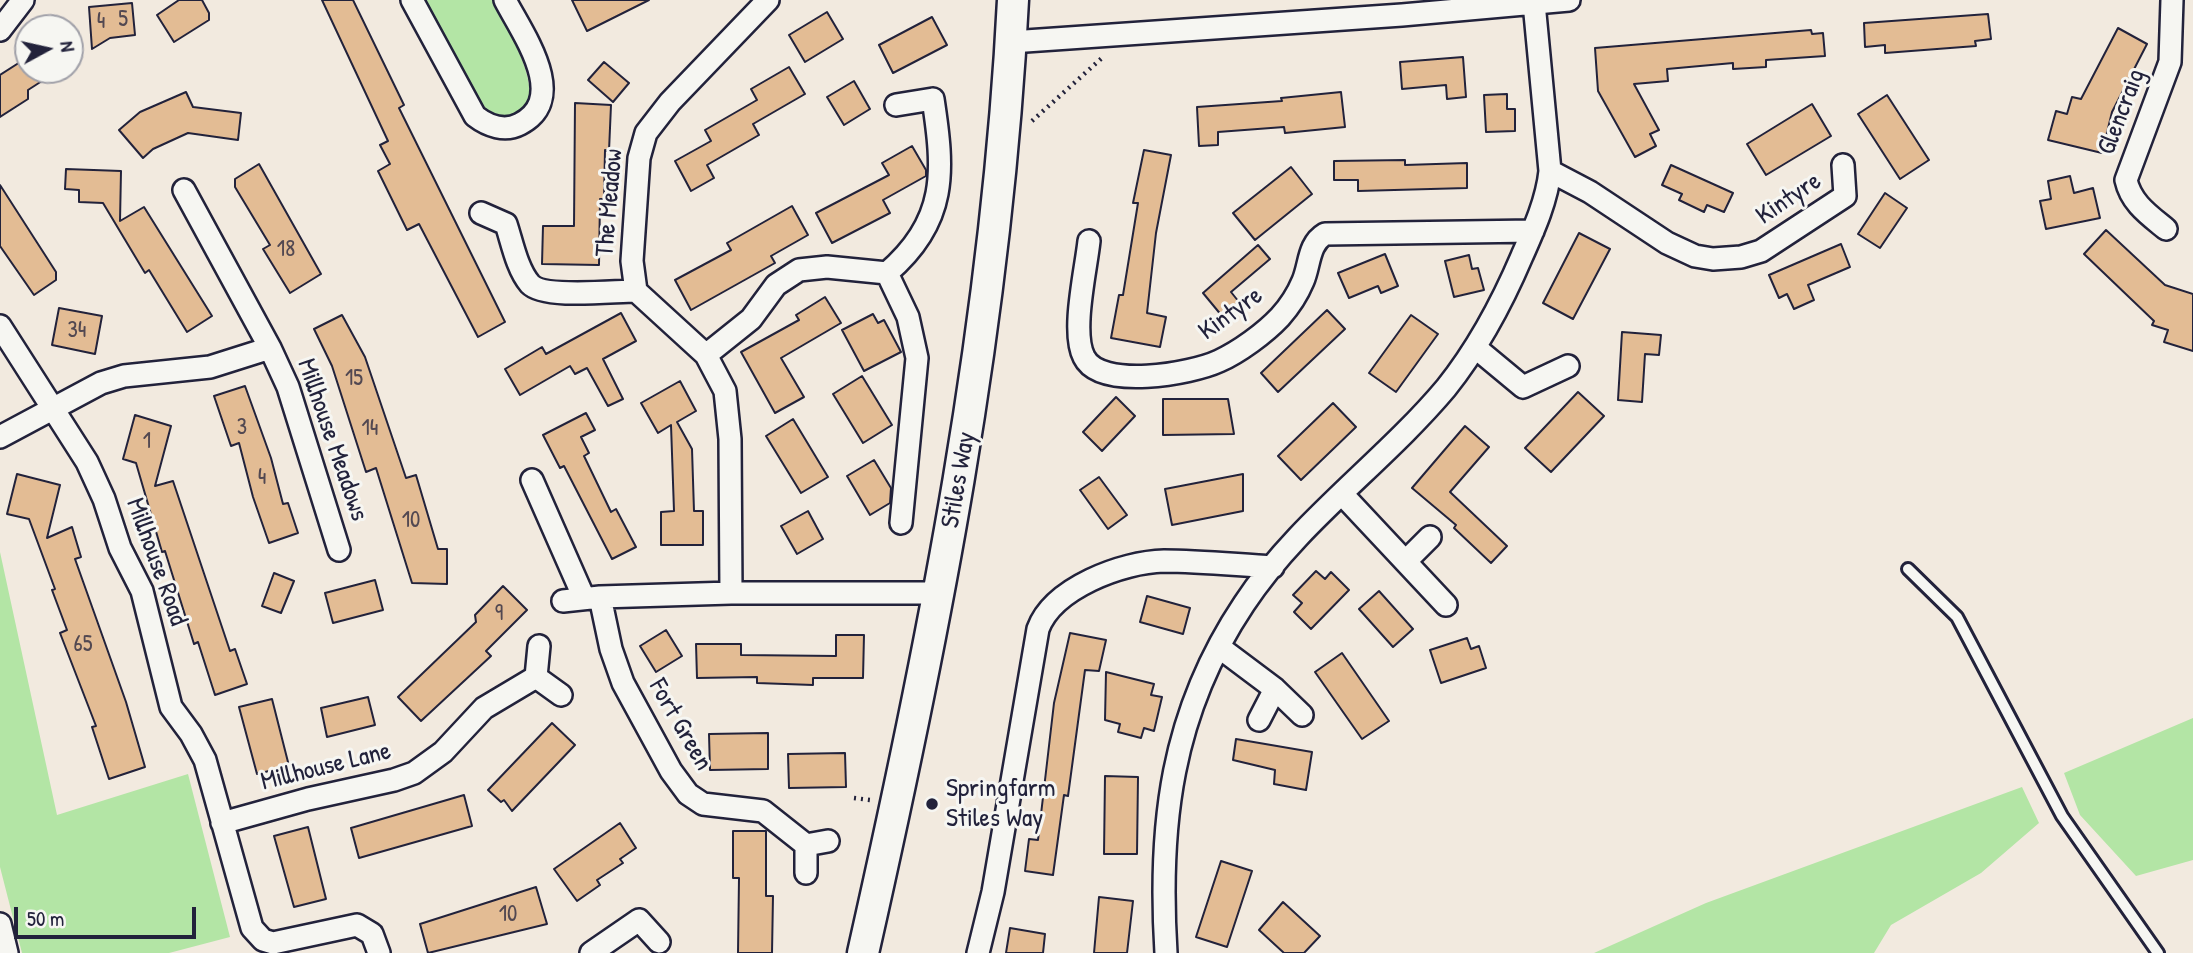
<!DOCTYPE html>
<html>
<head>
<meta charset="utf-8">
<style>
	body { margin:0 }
	#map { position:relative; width:2193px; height:953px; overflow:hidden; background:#f2eadf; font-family:"Patrick Hand",sans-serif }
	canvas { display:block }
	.north { position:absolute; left:14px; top:14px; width:70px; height:70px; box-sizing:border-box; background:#f6f6f2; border:2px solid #a1a1a9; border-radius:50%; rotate:82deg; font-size:19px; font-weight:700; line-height:28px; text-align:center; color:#22223b }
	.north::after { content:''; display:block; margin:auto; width:24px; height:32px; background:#22223b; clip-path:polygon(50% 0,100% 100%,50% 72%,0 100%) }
	.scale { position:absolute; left:14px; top:907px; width:182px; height:32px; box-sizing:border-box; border:4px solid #22223b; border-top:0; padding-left:9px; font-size:21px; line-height:24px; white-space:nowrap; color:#22223b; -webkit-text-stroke:5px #f6f6f2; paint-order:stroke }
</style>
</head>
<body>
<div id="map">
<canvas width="2193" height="953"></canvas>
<div class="north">N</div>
<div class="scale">50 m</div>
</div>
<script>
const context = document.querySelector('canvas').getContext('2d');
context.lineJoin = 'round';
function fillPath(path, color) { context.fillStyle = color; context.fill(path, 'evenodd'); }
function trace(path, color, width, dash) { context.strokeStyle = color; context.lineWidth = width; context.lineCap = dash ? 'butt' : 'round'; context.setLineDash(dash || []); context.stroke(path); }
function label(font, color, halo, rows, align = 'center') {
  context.font = font + ' "Patrick Hand",sans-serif'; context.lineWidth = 6; context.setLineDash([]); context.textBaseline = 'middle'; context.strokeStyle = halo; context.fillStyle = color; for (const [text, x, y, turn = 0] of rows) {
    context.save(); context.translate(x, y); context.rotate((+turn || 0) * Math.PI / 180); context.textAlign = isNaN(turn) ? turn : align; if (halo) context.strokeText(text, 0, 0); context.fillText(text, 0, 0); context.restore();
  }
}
const green = new Path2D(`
	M424,0H493C509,33 571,131 486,116Z
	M0,552L57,815L188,774L230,937L169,953H22L0,867Z
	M2193,718V860L2136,876L2080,815L2064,773Z
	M2022,787L2039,823L1981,873L1891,925L1874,953H1594L1706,903Z`);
const building = new Path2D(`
	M179,0H202L209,13V20L174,42L157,15Z
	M322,0H353L404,105L399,108L505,322L478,337L419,224L407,230L378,171L390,164L380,145L388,141Z
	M572,0H649L587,31Z
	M132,3L135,35L110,38L92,49L89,7Z
	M827,12L843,39L805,62L789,35Z
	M1988,14L1991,39L1975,41L1976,46L1885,53V45L1865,47L1864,23Z
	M932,17L947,45L893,73L879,45Z
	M2118,28L2147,44L2112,112L2102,153L2048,140L2056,111L2067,114L2072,97L2081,99Z
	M1811,30L1812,34L1823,33L1825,56L1766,60V67L1733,69V63L1667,69L1668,81L1634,84L1659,130L1650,134L1656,146L1635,157L1598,91L1595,48Z
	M28,57V70H59L28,90V99L0,117V75Z
	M1463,57L1466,97L1447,99L1446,85L1402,89L1400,62Z
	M604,62L629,83L613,102L588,80Z
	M789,67L805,94L753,124L759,135L707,165L714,178L691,191L675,161L711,141L705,130L757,100L751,89Z
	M854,81L870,109L844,125L827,97Z
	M186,92L193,107L241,113L238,140L188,133L153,149L143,158L119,130L140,112Z
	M1341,92L1345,127L1285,133L1284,127L1218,132V145L1199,146L1197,107L1282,101L1281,98Z
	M1507,94V109H1515V131L1486,132L1484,95Z
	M1887,95L1929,160L1900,179L1858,114Z
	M575,103L611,105L609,151L605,150L604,199H600L599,265L542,264L543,226H574Z
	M1812,104L1831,136L1766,175L1747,144Z
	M912,146L926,170V176L883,200L890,213L832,243L816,213L889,175L882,163Z
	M1144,150L1171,155L1156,233L1147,313L1166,317L1160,347L1111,338L1119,295H1123L1138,203H1133Z
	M1405,160V165L1467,163V188L1358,191V180H1334V161Z
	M259,164L321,274L290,293L263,249L270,245L235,187V179Z
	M1671,165L1733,193L1724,212L1707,205L1704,212L1679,200L1682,194L1662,185Z
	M1291,167L1312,194L1255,240L1233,213Z
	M66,169L121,171L120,221L144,207L212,316L187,332L149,270L145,273L103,203L79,202V190L65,189Z
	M2070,176L2074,193L2093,188L2100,218L2046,229L2040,201L2051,199L2048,181Z
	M0,185L56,272V280L34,295L0,246Z
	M1885,193L1907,208L1880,248L1858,234Z
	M792,206L808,235L771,256L775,263L691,310L675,280L731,250L727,243Z
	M2106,230L2165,285L2193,294V351L2164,342L2168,330L2152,325L2154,321L2084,254Z
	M1579,233L1610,249L1573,319L1543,303Z
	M1841,244L1850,267L1808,285L1814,300L1794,309L1787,294L1779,298L1769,275Z
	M1258,245L1270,259L1231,292L1239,302L1222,316L1203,293Z
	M1385,254L1398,286L1381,293L1378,286L1349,298L1338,273Z
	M1469,255L1472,269L1478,268L1484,290L1454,297L1445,261Z
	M825,297L841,323L781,358L804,397L775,413L741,352L799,320L796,315Z
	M59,308L102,316L95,354L52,345Z
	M1327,310L1345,329L1278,392L1261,373Z
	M621,313L636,341L603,359L623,399L608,406L587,368L575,374L570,366L520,395L505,369L542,347L546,354Z
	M873,314L878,323L884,320L901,352L864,371L842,330Z
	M342,315L365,357L406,478L416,475L438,549H447V584L412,583L376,468L366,472L332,366L314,329Z
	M1411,315L1438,334L1396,392L1369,373Z
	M1622,332L1661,335L1659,355L1645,354L1642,402L1618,400Z
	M862,376L892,425L863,443L833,394Z
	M680,381L696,411L677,422L692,449L694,511H703V545H661V512L674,511L671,425L658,433L641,403Z
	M245,386L271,458L283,504L288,503L298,533L269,543L253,497L239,443L231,446L214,396Z
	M1578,392L1604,416L1551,472L1525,448Z
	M1116,397L1135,416L1102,451L1083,432Z
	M1163,399H1228L1234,434L1163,435Z
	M1333,403L1356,427L1301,480L1278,456Z
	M586,413L595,430L581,437L589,453L584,456L611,512L616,509L636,547L612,559L564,466L560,468L543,435Z
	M135,415L171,426L155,486L173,481L230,651L235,649L247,684L215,695L198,642L194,644L165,551L162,552L136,463L123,459Z
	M793,419L828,477L801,493L766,436Z
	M1465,426L1489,447L1450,492L1507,546L1491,563L1454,528L1456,525L1412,488Z
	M874,460L891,488L890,503L870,515L847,476Z
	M17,474L60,485L47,538L72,527L81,557L75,559L126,702L145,767L109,779L92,727L96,726L60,633L67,630L52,590L55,589L29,519L7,514Z
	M1243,474V511L1172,525L1165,489Z
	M1099,477L1127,515L1108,529L1080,490Z
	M808,511L823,539L797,554L781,526Z
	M1316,571L1325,579L1331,572L1349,590L1311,629L1294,612L1302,603L1293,595Z
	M274,573L294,581L281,613L262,606Z
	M375,580L383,610L333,623L325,593Z
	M503,586L527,610L486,651L491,656L421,721L398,697L476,622L475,615Z
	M1379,591L1413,629L1393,647L1359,609Z
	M1147,596L1190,608L1183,634L1140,622Z
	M666,630L682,656L656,672L640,646Z
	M1070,633L1106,640L1099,671L1085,670L1068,796L1064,795L1053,875L1025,871L1029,839L1038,840L1054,703Z
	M836,635H864L863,678H813V685L757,683V677L697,678L696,644H741V655L836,656Z
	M1467,638L1471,649L1479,646L1486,668L1441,683L1430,650Z
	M1342,653L1389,721L1362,739L1315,672Z
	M1106,672L1154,684L1151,695L1162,697L1154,731L1144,728L1141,738L1118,732L1120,724L1105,720Z
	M368,697L375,725L327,737L321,708Z
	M272,699L289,766L257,774L239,707Z
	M552,723L575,745L512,811L504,800L501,802L488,790Z
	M768,733V769L710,770L709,734Z
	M1236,739L1312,752L1306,790L1274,784L1275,770L1233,760Z
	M845,753L846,787L789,788L788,754Z
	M1105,776L1138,777L1137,854H1104Z
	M464,795L472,826L359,858L351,828Z
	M620,823L636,848L620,859L623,863L597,880L600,885L577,901L554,869Z
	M308,827L326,899L294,907L274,836Z
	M733,831H766V896H773L772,953H738L739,878H733Z
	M1221,861L1252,871L1227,947L1196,937Z
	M536,887L547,924L428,953L420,924Z
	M1099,897L1133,901L1127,953H1094Z
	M1283,902L1320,936L1304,953H1284L1259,930Z
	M1010,928L1045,934L1043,953H1006Z`);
const path = new Path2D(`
	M1032,121L1103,57
	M854,798L870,800`);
const lane = new Path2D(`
	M1908,569L1957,617L2062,816L2158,953`);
const street = new Path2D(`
	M412,0L475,116C488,126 505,132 520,124C570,98 522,33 505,0
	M0,30L23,0
	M1011,42L1402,15L1569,0
	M1550,171L1590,192L1667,243L1695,256L1713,259L1741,257L1761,251L1845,196L1843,165
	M184,190L270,348L288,387L339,550
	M481,213L506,224C512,242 517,269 530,284C544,299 613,291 636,291
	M2166,229C2149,215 2131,203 2126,180L2170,62L2172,0
	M1089,241C1086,270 1071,332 1084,357C1100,390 1191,374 1219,361C1239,352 1265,333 1280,317C1289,307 1298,293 1303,281C1310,265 1308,244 1325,234L1533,231
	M887,273L908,317L917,358L901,523
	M0,326L87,462L104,499L120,548L142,591L171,707L191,734L205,760L252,928L263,940L273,943L357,925L372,934L379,953
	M1476,348L1523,387L1568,366
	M706,355L751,319L776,285L799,270L827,267L887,273C948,221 944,171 933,99L896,105
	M0,437L101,383L124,376L210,367L270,348
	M532,480L584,598
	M1342,494L1446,605
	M1407,560L1430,537
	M731,593L730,439L725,391L706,355L636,291L632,261L639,158L646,133L670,102L768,0
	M600,597L611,649L623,683L671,771L688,794L703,804L763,811L806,845
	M563,601L600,597L731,593H939
	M539,646L536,677L561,695
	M1219,647L1275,689L1302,715
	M1259,720L1275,689
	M222,823L308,799L394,780L414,773L443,752L484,708L536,677
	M806,873V845L828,841
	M0,924L7,953
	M591,953L639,920L659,942
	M978,953L993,892L1038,629C1053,588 1122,562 1164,561C1200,561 1237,565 1273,567
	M1166,953C1158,825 1171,713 1244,604C1298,522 1383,463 1446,388C1478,348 1502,303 1522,256C1534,229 1547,200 1550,171L1534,3`);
const secondary = new Path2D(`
	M863,953C934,639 997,322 1013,0`);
const markers = [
	[932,804,7,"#22223b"]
];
const numberNames = [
	["5",123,20],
	["4",101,22],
	["18",286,250],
	["34",77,331],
	["15",354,379],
	["3",242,428],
	["14",370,429],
	["1",147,442],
	["4",262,478],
	["10",411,521],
	["9",499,614],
	["65",83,645],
	["10",508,915]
];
const streetNames = [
	["Glencraig",2122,112,-69],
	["Kintyre",1789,199,-34],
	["The Meadow",610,203,-85],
	["Kintyre",1231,314,-36],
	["Millhouse Meadows",332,440,71],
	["Stiles Way",959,480,-80],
	["Millhouse Road",156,562,70],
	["Fort Green",680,725,60],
	["Millhouse Lane",326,767,-14]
];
const poiNames = [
	["Springfarm",946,789],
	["Stiles Way",946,819]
];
fillPath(green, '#b3e5a5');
fillPath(building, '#e3bc94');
trace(building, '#22223b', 2);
trace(lane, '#22223b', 16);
trace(street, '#22223b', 26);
trace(secondary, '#22223b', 35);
trace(path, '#22223b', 4.5, [2, 5]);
trace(lane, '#f6f6f2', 10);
trace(street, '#f6f6f2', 21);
trace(secondary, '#f6f6f2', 30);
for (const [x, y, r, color] of markers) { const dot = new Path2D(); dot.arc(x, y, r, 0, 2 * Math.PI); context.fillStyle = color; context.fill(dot); trace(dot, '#f6f6f2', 2.5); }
label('23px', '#524851', null, numberNames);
label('26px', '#22223b', '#f6f6f2', streetNames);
label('26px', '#22223b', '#f6f6f2', poiNames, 'left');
</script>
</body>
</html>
